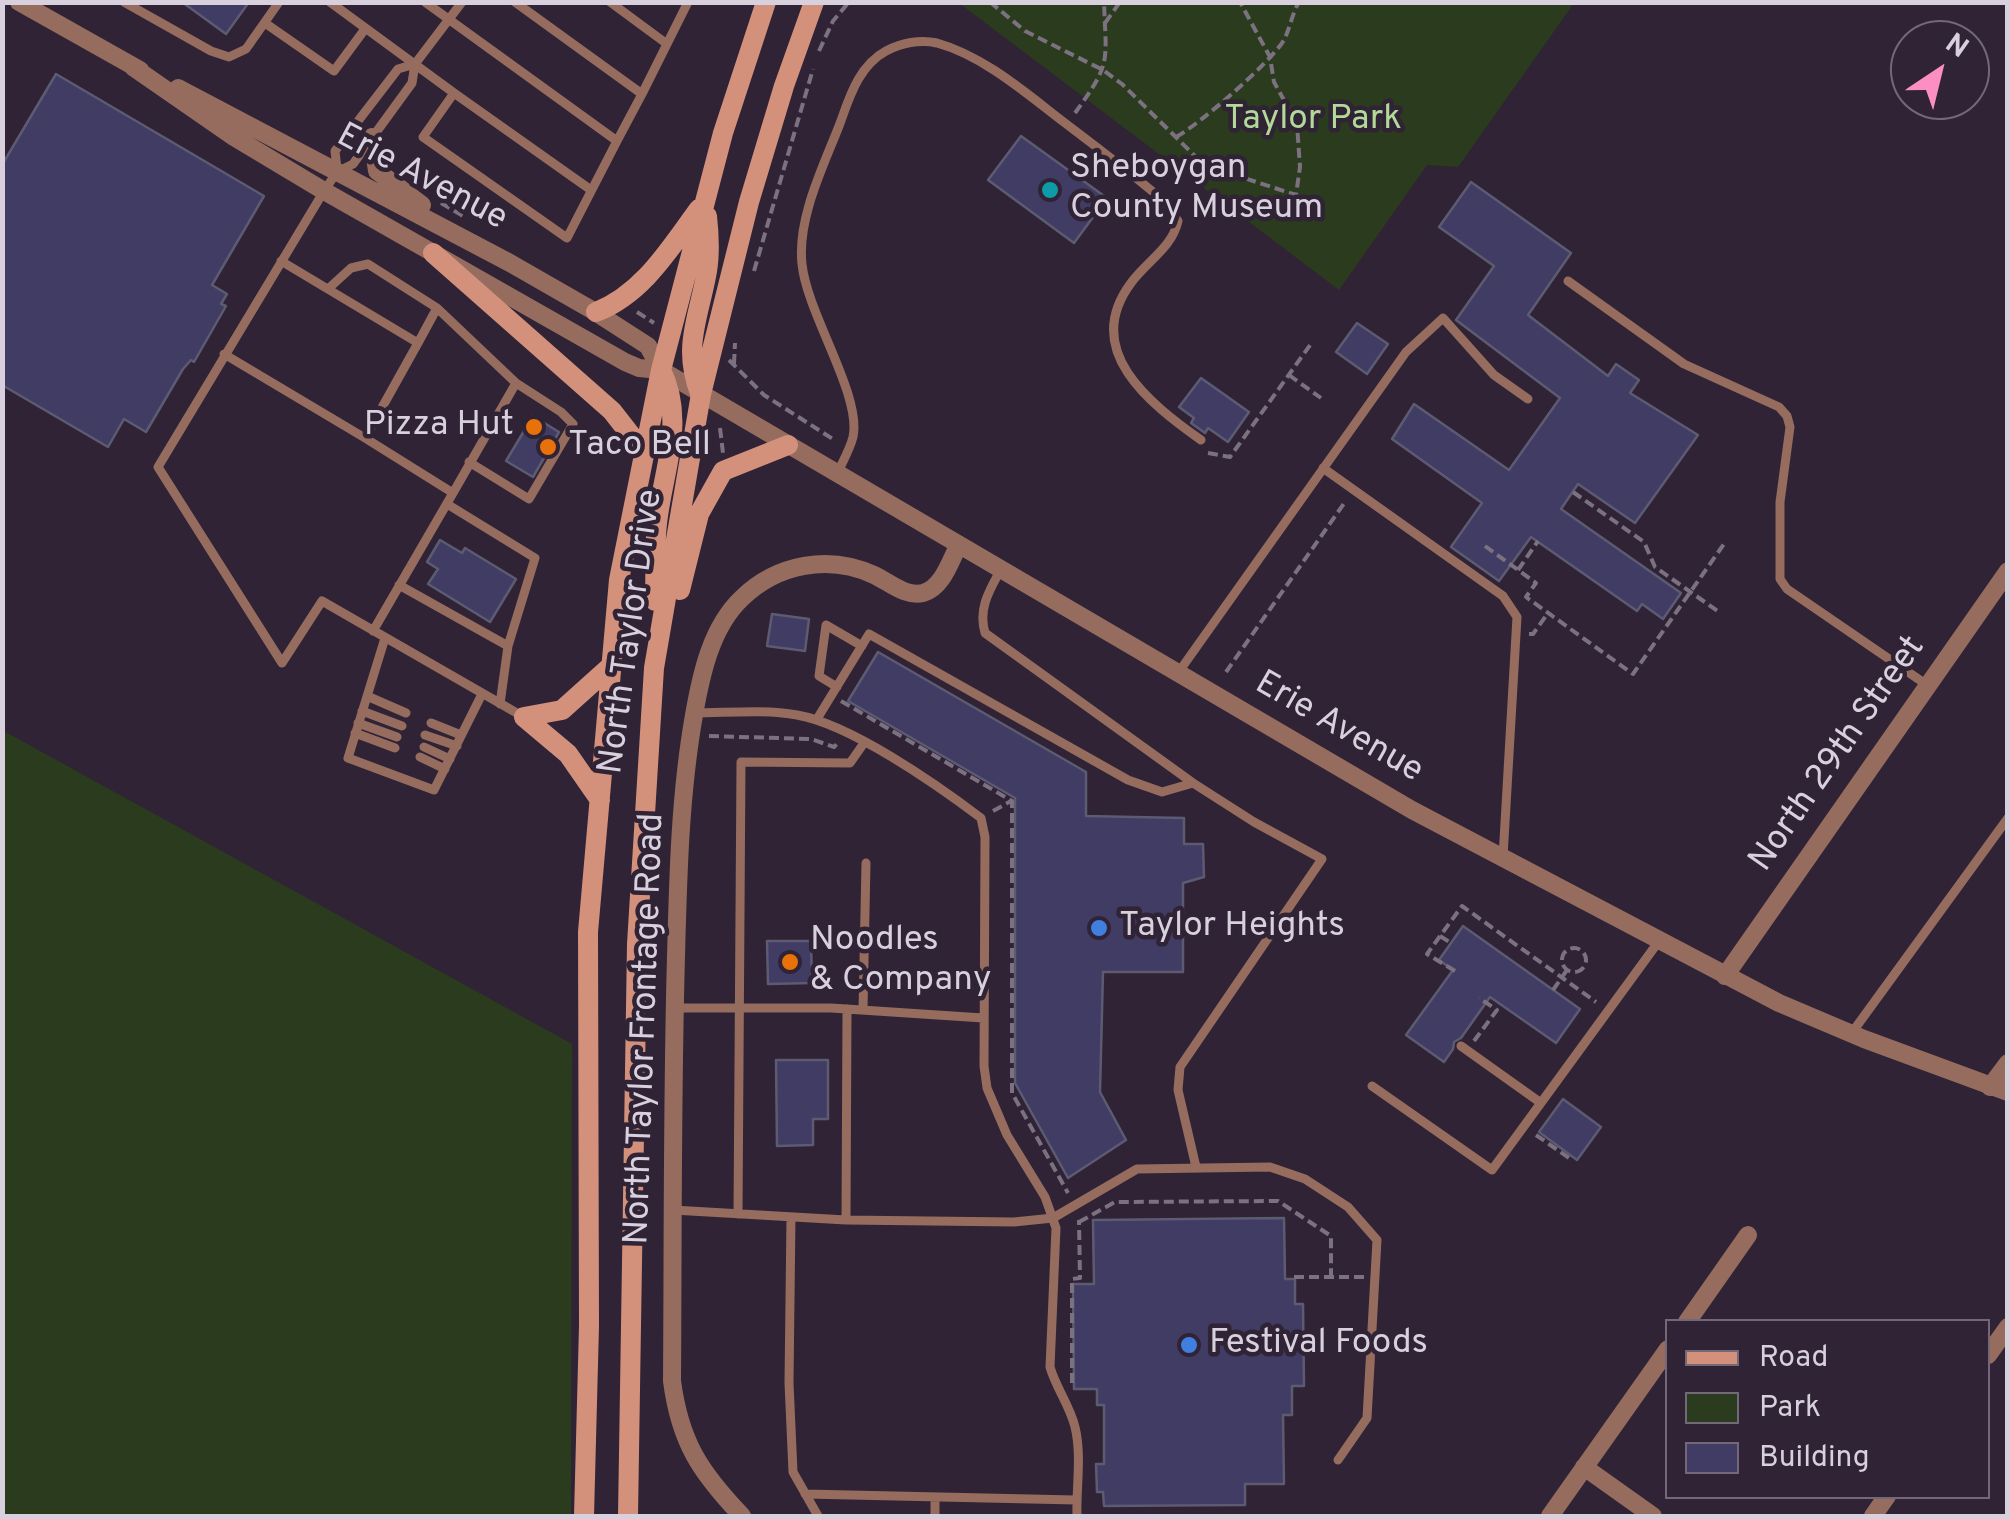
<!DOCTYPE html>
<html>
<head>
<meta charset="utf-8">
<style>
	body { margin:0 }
	#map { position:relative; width:2010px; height:1519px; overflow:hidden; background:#2f2335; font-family:Overpass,sans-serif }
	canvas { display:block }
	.frame { position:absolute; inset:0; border:5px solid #d8d0dc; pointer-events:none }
	.legend { position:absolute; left:1665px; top:1319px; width:325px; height:180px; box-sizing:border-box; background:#2f2335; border:2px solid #736878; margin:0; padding:12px 18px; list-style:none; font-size:30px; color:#d8d0dc }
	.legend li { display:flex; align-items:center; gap:20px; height:50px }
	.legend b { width:50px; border:2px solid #736878 }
	.north { position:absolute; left:1890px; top:20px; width:100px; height:100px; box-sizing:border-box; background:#2f2335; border:2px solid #736878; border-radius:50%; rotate:35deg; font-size:28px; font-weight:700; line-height:40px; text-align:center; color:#d8d0dc }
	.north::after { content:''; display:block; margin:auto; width:35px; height:45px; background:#fb8fc4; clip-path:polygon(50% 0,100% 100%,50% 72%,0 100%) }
</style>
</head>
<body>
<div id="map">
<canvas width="2010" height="1519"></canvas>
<div class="frame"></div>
<ul class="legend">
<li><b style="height:12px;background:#d3917c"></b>Road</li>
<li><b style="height:28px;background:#2b3c1e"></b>Park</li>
<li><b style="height:28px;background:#403c64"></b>Building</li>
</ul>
<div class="north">N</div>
</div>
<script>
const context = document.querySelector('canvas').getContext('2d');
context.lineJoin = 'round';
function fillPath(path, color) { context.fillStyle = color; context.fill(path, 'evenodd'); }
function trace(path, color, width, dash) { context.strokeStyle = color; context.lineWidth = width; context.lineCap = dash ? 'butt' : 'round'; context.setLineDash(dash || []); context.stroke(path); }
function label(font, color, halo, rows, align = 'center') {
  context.font = font + ' Overpass,sans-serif'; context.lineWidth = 9; context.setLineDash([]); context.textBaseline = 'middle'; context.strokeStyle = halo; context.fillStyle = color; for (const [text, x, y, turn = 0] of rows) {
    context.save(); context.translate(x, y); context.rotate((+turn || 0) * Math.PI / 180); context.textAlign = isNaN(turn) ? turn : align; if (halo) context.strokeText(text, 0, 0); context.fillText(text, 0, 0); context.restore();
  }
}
const green = new Path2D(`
	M959,3H1574L1458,167L1427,165L1339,290Z
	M2,730L572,1044L571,1516H3Z`);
const building = new Path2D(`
	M182,2H249L226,34Z
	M56,74L264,196L212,285L227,294L221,304L226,306L194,362L191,360L183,369L146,432L124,419L108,447L2,385V165Z
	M1021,136L1107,198L1074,243L988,180Z
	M1471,182L1571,253L1528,315L1608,376L1616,364L1639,380L1630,393L1698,435L1635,523L1578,484L1561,509L1681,593L1663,619L1642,604L1637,611L1531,537L1499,581L1451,547L1482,503L1392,439L1414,404L1509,470L1560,398L1456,320L1494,266L1439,227Z
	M1357,323L1388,344L1367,374L1336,352Z
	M1201,378L1249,412L1228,442L1208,428L1205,433L1191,423L1194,418L1179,407Z
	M533,416L559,432L533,477L506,461Z
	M440,540L462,553L465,548L516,579L490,622L428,584L438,569L427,562Z
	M772,614L809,619L805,651L767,646Z
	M878,652L1086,772V816L1184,818V844H1203L1204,877L1183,883V972H1103L1100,1092L1126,1140L1068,1178L1015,1083V798L848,701Z
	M1463,926L1580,1009L1556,1043L1490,997L1461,1038L1454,1042L1453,1049L1444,1062L1406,1035L1453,970L1439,960Z
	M767,941H811L812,983L768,984Z
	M776,1060H828V1119H813V1145L777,1146Z
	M1563,1099L1601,1127L1577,1160L1539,1132Z
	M1284,1218L1285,1279H1295V1304H1303L1304,1386H1292V1415H1283L1284,1484H1245V1505L1104,1506L1103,1492H1097L1096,1464H1104V1405H1097V1389H1074L1073,1284H1094L1093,1220Z`);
const path = new Path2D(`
	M990,2L1025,31L1103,70L1122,84L1196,157L1223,171L1296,195L1300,167L1297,124L1274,82L1270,57L1240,2
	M1105,23L1120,2
	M819,51L833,21L849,2
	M1075,113C1112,62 1106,63 1104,2
	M1176,137C1200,124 1271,62 1284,40C1290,28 1292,14 1299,2
	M441,203L463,216
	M754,271L813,69
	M637,312L654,323
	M729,360L764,395L836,441
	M734,364L735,343
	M1289,375L1321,398
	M720,428L723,453
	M1208,453L1230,457L1313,341
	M1573,492L1644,542L1655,567L1719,612
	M1485,546L1536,583L1526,597L1633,674L1726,541
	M1518,570L1538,541
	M1529,634H1533L1548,613
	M1226,672L1345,502
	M841,701L1012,801V1093L1068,1193
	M709,736L811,739L834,747L837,744
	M993,811L1011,801
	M1440,936L1451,943
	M1562 960a12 12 0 1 1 24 0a12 12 0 1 1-24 0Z
	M1455,971L1427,954L1462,906L1596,1002
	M1553,990L1567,970
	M1474,1041L1497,1010L1479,998
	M1536,1135L1572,1160
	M1079,1222L1115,1202L1278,1201L1331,1236V1277
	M1294,1277H1364
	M1072,1383V1279L1080,1278L1079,1220`);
const service = new Path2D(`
	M124,2L211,51L229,57L246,49L279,2
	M330,2L454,93L423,137L567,238L617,141L425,2
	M462,2L415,64L412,83L353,164L337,172L324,191L158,467L282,663L322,601L522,716
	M515,2L642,94L688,2
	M610,2L667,44
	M265,23L334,71L365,29
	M454,93L591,190
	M617,141L642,94
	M337,169L335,151L398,69L415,64
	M281,261L418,343L437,308L368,264L351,268L328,289
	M1568,281L1684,364L1779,407L1787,416L1790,427L1780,502V579L1787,589L1927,685
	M437,308L516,383L453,493
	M224,354L365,438L418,343
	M365,438L453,493L373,631
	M469,462L529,499L573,424L561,412L516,383
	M1323,468L1503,596L1517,617L1503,857
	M838,472C843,461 850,449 853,437C862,395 807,314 802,264C797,219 823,167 839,126C849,99 858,66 886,51C901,43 920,39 937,43C984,56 1027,94 1065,123C1099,149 1133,174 1166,203L1178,221C1172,248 1147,261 1131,283C1081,350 1149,403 1201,440
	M447,504L535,558L508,646L500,704
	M399,585L508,646
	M385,638L348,758L434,790L482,694
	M1178,673L1406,352L1443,318L1494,375L1528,399
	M837,687L819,676L826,625L862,646
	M367,696L406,713
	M362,711L402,726
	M694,713C727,713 764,709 797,715C850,724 936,784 981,818L985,837L984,1066L987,1088L1007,1135L1045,1197L1056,1228L1050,1367C1056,1388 1070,1406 1075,1427C1082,1456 1076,1487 1077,1516
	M817,719L869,634L1128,780L1162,792L1193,783L985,633C978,609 989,591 1000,571
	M358,723L397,737
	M431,723L461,735
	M355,733L395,748
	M425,735L457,746
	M424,747L450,759
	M420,757L445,769
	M1193,783L1254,822L1322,859L1180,1067L1178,1090L1196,1167
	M674,1008H831L983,1018
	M863,1010L866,863
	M1851,1034L2008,818
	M1461,1046L1541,1103
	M1372,1086L1492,1170L1659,941
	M673,1210L846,1220L1014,1222L1053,1218L1137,1169L1270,1167L1305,1179L1348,1207L1377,1240L1367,1418L1338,1460
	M738,1214L741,762L850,763L864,743
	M791,1217L789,1383L793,1472L818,1516
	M846,1220L847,1009
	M805,1494L1076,1500
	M935,1497V1516`);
const minor = new Path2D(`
	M19,2L140,70
	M133,67L234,137L324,191L625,362L639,368L661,370L1412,810L1779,1003L1864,1039L2008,1092
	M178,88L510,263L592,310L648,346L661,370
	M372,137L377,171L422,205
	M1725,976L2008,571
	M1990,1087L2008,1063
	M1687,1322L1748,1235
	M1988,1355L2008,1327
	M1584,1467L1653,1516
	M742,1516C700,1472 680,1442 672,1381C673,1239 672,1098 676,957C678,877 680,794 694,715C701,675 711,627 742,598C777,564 829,554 874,575C889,582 905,597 923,593C942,588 950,562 958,546
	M1550,1516L1668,1349
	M1873,1516L1887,1496`);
const secondary = new Path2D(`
	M433,253L612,411L644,452
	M596,312C643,294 670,248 699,209
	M700,393C682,347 699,317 707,271C710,253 709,234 707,216
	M680,590L699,514L723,471L788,445
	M655,601C656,575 654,549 657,523C663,470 686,421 661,370
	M524,717L568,754L600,800
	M524,717L562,710L611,666
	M584,1516L589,1326L588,932L619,580L661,370L723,133L766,2
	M628,1516L637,944L654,668L701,394L749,202L784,86L814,2`);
const markers = [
	[1050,190,10,"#0f9aa8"],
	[534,427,10,"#e8710a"],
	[548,447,10,"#e8710a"],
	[1099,928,10,"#3f7fe0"],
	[790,962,10,"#e8710a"],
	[1189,1345,10,"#3f7fe0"]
];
const parkNames = [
	["Taylor Park",1313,121]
];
const poiNames = [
	["Sheboygan",1070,170],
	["County Museum",1070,210],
	["Pizza Hut",514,427,"right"],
	["Taco Bell",568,447],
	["Taylor Heights",1119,928],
	["Noodles",810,942],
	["& Company",810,982],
	["Festival Foods",1209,1345]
];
const streetNames = [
	["Erie Avenue",421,179,28],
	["North Taylor Drive",633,632,-82],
	["Erie Avenue",1338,729,30],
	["North 29th Street",1839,755,-55],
	["North Taylor Frontage Road",647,1029,-88]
];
fillPath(green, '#2b3c1e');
fillPath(building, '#403c64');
trace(building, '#5c5b72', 2.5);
trace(path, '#7c7181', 4, [10, 5]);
trace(service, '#956c5e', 9);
trace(minor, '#956c5e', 18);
trace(secondary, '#d3917c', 20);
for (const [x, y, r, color] of markers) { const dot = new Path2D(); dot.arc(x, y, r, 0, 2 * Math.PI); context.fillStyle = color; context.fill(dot); trace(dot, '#2f2335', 4); }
label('35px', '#b2d997', '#2f2335', parkNames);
label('35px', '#d8d0dc', '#2f2335', poiNames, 'left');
label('35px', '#d8d0dc', '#2f2335', streetNames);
</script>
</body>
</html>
